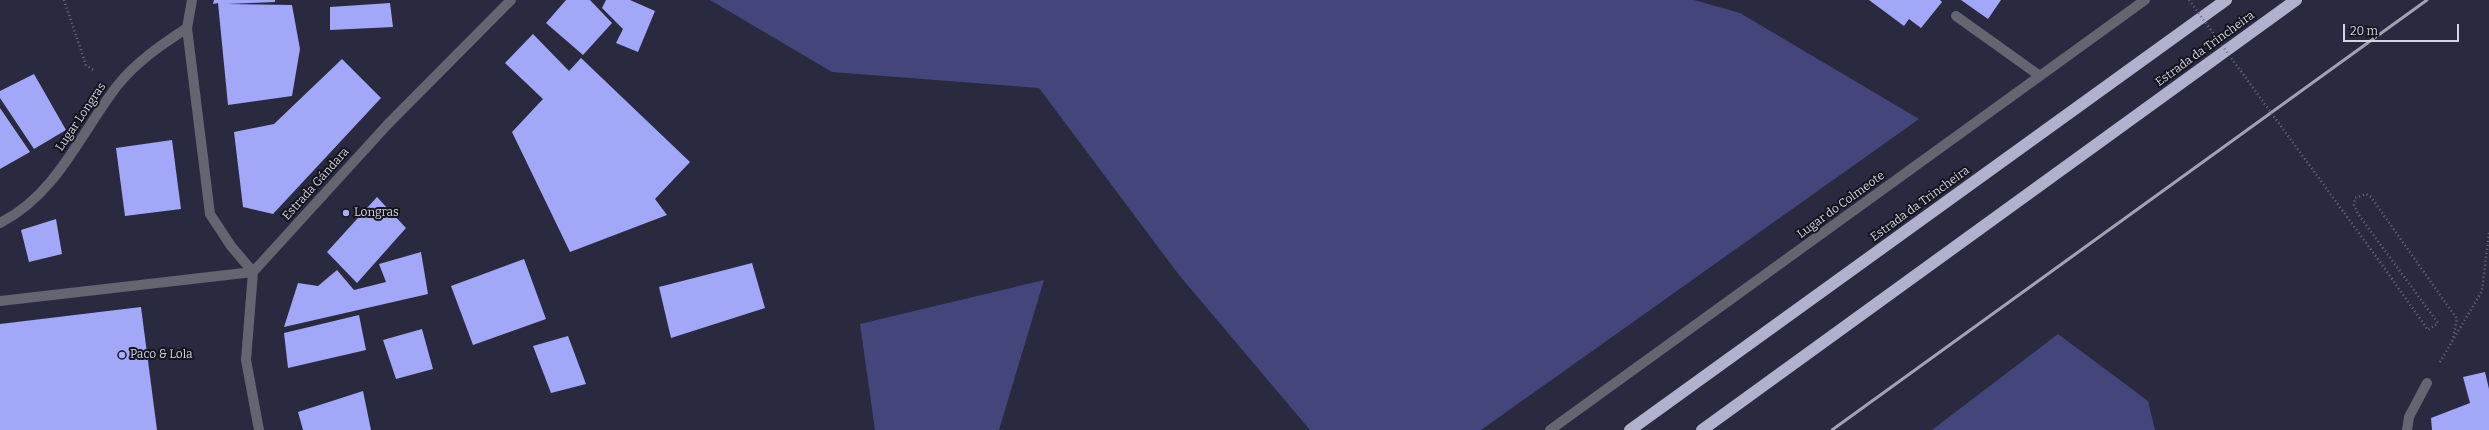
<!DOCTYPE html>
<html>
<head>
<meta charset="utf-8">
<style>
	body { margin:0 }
	#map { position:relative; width:2489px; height:430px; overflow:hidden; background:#292a40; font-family:Bitter,serif }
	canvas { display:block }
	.scale { position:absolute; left:2343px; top:24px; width:116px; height:18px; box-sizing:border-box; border:2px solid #d2d4e2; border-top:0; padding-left:5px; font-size:12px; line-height:14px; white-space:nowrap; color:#d2d4e2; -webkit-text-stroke:3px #13141e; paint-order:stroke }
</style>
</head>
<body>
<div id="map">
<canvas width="2489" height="430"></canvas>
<div class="scale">20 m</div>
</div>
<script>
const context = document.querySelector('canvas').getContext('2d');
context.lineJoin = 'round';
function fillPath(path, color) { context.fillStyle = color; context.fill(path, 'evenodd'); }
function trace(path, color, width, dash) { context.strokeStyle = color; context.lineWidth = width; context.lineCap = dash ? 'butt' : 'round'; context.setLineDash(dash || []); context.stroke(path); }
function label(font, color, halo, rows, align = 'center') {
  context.font = font + ' Bitter,serif'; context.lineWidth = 4; context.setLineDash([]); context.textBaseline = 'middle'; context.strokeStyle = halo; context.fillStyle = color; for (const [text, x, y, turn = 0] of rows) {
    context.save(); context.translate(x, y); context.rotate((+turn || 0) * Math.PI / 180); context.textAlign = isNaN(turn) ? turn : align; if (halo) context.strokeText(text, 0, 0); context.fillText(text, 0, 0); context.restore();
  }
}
const green = new Path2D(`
	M710,0H1694L1740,13L1919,119L1481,430H1310L1179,275L1039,88L832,72Z
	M1044,280L999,430H875L860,324Z
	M2058,334L2148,401L2155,430H1932Z`);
const building = new Path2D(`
	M214,0H275V2L227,4L292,5L300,49L292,96L228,105L218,3L213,4Z
	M566,0H590L612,23L583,55L546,23Z
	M606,0H630L655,11L638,52L616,43L623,29L602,8Z
	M1869,0H1940L1942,2L1921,28L1909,19L1904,26Z
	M1961,0H2001L1988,19Z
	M390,3L393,27L330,30V7Z
	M533,34L569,71L581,58L690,162L655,199L667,215L570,252L512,132L543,99L505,63Z
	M342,59L381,98L273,214L243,207L234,132L274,124Z
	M34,74L66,130L34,149L0,98V91Z
	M0,108L30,152L0,169Z
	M172,140L181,209L125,216L116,148Z
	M377,197L406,228L357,283L327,252Z
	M56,219L62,254L29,262L21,230Z
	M421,252L428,294L284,327L298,283L318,286L337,270L354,290L386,282L379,264Z
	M524,259L546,319L473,345L451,286Z
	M752,263L765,308L671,338L659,287Z
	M141,307L157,430H0V324Z
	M359,315L366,350L288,368L284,333Z
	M422,329L433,369L396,379L383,340Z
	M568,336L586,384L551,393L533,346Z
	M2485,372L2489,389V430H2432L2431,418L2470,403L2463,377Z
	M363,391L371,430H303L298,412Z`);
const path = new Path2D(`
	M64,0L86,65L95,71
	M2380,262L2428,330L2438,323L2358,214L2354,205L2355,198L2366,194L2371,197L2457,319L2453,339
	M2440,362L2482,291L2489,233`);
const minor = new Path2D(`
	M192,0L187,28L210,214L231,246L253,272
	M1956,16L2040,76
	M0,223C57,194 80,134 117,86C136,62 161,45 187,28
	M0,301L253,272
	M259,430L246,360L253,272L388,124L511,0
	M1550,430L2145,0
	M2407,430L2409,417L2427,383`);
const highway = new Path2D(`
	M1630,430L2226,0
	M1702,430L2296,0`);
const rail = new Path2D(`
	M1832,430L2427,0`);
const pathBridge = new Path2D(`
	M2189,0L2380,262`);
const markers = [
	[346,213,4,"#abaffb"],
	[122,355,4,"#abaffb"]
];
const streetNames = [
	["Estrada da Trincheira",2205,49,-36],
	["Lugar Longras",81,117,-56],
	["Estrada Gándara",316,184,-48],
	["Estrada da Trincheira",1920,204,-36],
	["Lugar do Colmeote",1841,205,-36]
];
const poiNames = [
	["Longras",354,213],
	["Paco & Lola",130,355]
];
fillPath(green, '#44457b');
fillPath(building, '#a2a7f7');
trace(path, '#6b6d7f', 2.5, [1, 3]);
trace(minor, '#636570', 10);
trace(highway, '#afb1cd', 12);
trace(rail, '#a1a3b3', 3);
trace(pathBridge, '#6b6d7f', 2.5, [1, 3]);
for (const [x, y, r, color] of markers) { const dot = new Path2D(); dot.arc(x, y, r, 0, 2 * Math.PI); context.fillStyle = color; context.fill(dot); trace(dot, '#13141e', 1.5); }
label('12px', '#d2d4e2', '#13141e', streetNames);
label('12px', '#d2d4e2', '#13141e', poiNames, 'left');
</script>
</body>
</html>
